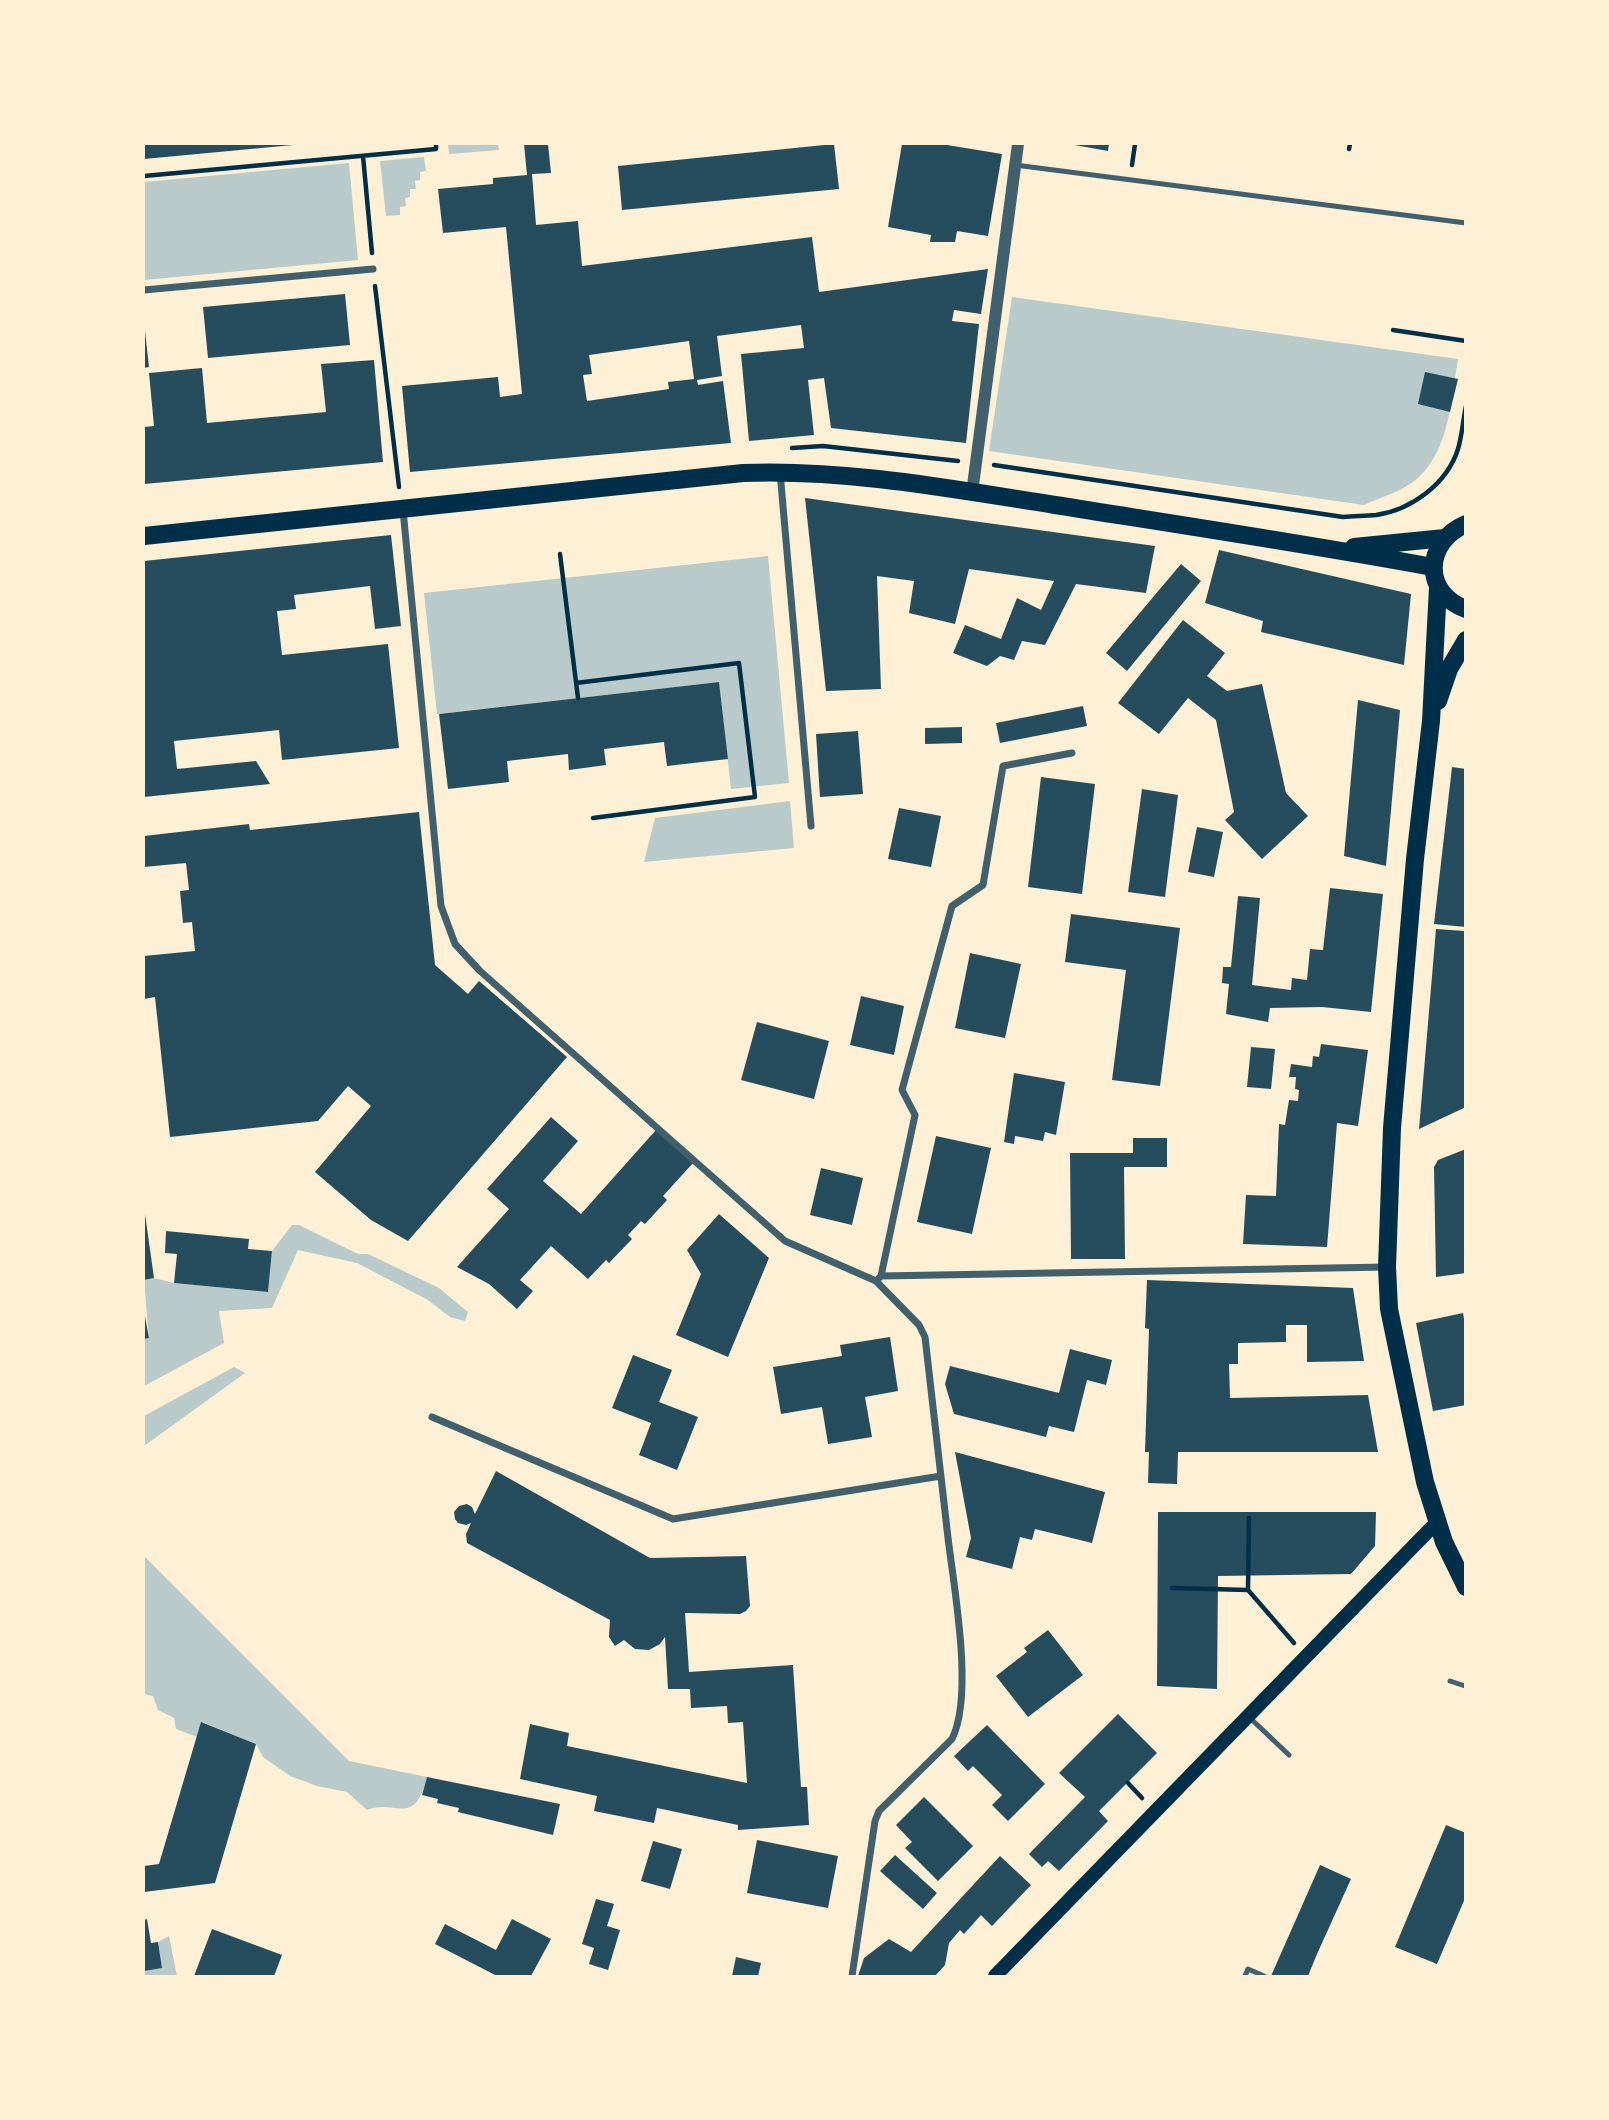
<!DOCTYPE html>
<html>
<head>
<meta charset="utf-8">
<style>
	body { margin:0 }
	#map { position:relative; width:1609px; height:2120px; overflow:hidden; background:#fdf0d5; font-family:Literata,serif }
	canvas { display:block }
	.frame { position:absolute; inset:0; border:145px solid #fdf0d5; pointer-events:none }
</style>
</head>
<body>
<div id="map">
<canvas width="1609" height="2120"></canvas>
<div class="frame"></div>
</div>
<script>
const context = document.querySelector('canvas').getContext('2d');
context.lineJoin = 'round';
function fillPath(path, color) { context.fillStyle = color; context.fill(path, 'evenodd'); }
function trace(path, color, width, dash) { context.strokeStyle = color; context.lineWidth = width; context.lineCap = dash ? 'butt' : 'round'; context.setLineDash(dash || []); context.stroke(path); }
const green = new Path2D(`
	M448,144H498L499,150L449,154Z
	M424,157L426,171L420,172V180L415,181L416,189H410V197L405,198L406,206L400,207V215L386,216L380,161Z
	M349,163L358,260L144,280V182Z
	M1012,297L1458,359C1451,399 1450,448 1418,478C1404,491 1381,497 1364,505L989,451Z
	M768,556L789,783L731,789L719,682L437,714L424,593Z
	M790,801L794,848L644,862L655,818Z
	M292,1225H299L358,1254H368L439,1288L468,1312L465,1321L450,1317L428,1300L357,1263L298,1250L272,1308L219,1311L224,1343L144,1386V1339L149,1338L144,1280L154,1278L174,1283L268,1292L272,1251Z
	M234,1367L245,1373L144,1446V1416Z
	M144,1556L349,1761L427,1777C414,1829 396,1798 367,1810L347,1792L317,1786L290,1776L263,1757L256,1744L202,1722L197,1737L176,1729L174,1718L158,1710L153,1696L144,1694Z
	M169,1936L177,1976H144L145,1970L162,1968L158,1942Z`);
const building = new Path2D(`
	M144,144H293V145L144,159Z
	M524,144H548L551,173L532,174L536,225L578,221L582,266L812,237L819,292L988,269L981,314L954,310L952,321L979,324L966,443L831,428L824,378L808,380L814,435L749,441L741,354L804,348L801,325L717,336L722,376L697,380L698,385L723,381L731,443L410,472L402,386L498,377L500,397L522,394L506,227L443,233L438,189L493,184V178L527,175ZM689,341L694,379L668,382L669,389L587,401L583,375L592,374L589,355Z
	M834,144L839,189L622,210L618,166Z
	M902,144H941L1002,154L988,236L957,231L955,242H930L931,235L888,227Z
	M1069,144H1109L1108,151Z
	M345,294L350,345L208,358L203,307Z
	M144,331H145L149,367L144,368Z
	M374,360L383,462L144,484V427L154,426L149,373L202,368L207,423L326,412L321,364Z
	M1425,372L1458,379L1450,412L1418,404Z
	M805,498L1155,546L1146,593L1076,584L1045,645L1022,641L1014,660L1000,656L987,666L953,653L965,625L1001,639L1017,598L1041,610L1054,581L969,569L955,624L909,613L914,581L877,576L881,689L826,691Z
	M391,535L401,626L375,629L370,586L294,595L296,609L277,611L282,655L388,644L399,748L282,760L279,730L174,741L177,769L256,761L270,784L144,797V561Z
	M1219,550L1411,594L1404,665L1261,632L1263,621L1205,603Z
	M1181,564L1201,581L1127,671L1106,653Z
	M1183,620L1225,653L1207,676L1227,691L1262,684L1286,793L1308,816L1262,859L1225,820L1234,812L1216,720L1188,698L1159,734L1118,703Z
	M719,682L728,759L667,766L664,742L604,749L606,765L569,770L568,754L507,761L509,782L448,789L439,714Z
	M1358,700L1400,710L1386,866L1344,856Z
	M1083,706L1087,726L1000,743L996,723Z
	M962,727V743L925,744V728Z
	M858,731L863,794L820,797L816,734Z
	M1452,767L1466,769V927L1434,924Z
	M1041,777L1095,784L1082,894L1028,887Z
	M1142,789L1178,795L1165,897L1128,892Z
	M899,808L941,816L931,867L888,859Z
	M419,812L435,965L468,994L479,981L567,1057L408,1241L371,1220L315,1172L371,1106L348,1086L318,1121L170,1137L155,997L144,999V956L195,951L192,922L183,923L180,891L189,890L186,863L144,867V836L249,824L250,830Z
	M1197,827L1223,832L1214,877L1188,872Z
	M1330,888L1383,894L1371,1012L1322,1007L1270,1008L1268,1022L1226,1014L1229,984L1222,983L1223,967H1231L1238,896L1260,898L1252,985L1291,990L1292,978L1307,980L1310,949L1323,950Z
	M1071,914L1180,928L1160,1086L1112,1080L1126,970L1065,962Z
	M1436,929L1465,931L1466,1107L1419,1129Z
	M970,953L1021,964L1005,1038L955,1028Z
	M861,996L904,1006L894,1055L850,1045Z
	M757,1022L829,1041L814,1099L741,1080Z
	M1321,1044L1368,1050L1358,1126L1337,1123L1327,1247L1243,1244L1246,1195L1276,1196L1279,1124L1285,1125L1289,1100L1298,1101L1299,1090L1295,1089L1296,1077H1289L1291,1064L1312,1067L1313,1056L1319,1057Z
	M1251,1047L1275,1049L1271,1089L1247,1087Z
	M1014,1073L1065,1082L1056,1135L1045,1132L1043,1141L1015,1136L1014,1144L1004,1142Z
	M551,1117L578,1141L543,1181L581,1214L656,1130L693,1163L663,1196L667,1200L645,1224L641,1221L628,1235L632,1239L609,1263L606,1260L588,1279L551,1246L520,1280L533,1291L517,1309L489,1284L457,1267L509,1209L487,1189Z
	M936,1136L991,1148L972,1234L917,1222Z
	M1133,1138H1167V1167H1124L1125,1259H1071L1070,1153H1133Z
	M1466,1149V1273L1436,1277L1434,1167L1438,1160Z
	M821,1168L863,1178L852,1225L810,1215Z
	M144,1207L154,1278L144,1280Z
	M719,1214L769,1258L728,1357L676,1335L701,1274L687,1250Z
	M166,1231L249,1239L248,1249L272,1251L268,1292L174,1283L177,1254L165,1253Z
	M1147,1280L1353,1288L1364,1361L1307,1362V1325H1286V1342L1238,1343V1364H1229L1230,1398L1368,1395L1378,1452H1178L1177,1484L1148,1483L1149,1452H1145L1149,1329L1145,1328Z
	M144,1311L149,1338L144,1339Z
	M1463,1313L1466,1330V1405L1433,1411L1416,1323Z
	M890,1337L898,1391L865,1397L872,1437L828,1444L822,1407L781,1414L773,1367L842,1356L840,1345Z
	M1070,1349L1112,1360L1106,1385L1087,1380L1074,1432L1049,1426L1046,1437L954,1414L945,1384L950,1366L1059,1393Z
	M633,1355L672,1370L659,1402L698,1417L677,1470L639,1455L651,1423L612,1408Z
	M955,1452L1105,1492L1092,1543L1035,1529L1032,1540L1020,1537L1012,1569L966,1557L971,1538Z
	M496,1471L650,1558L746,1556L750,1606L746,1611L740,1614L685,1613L689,1672L793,1665L801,1787H807L809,1825L738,1830V1825L657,1808L654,1823L594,1811L597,1796L520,1779L530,1724L569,1733L567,1746L747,1783L743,1722L728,1723L727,1706L691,1708L690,1689H668L665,1637L660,1644L649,1650L635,1649L624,1640L615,1646L609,1637L610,1620L467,1543L466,1534L471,1523L466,1525L458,1523L455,1519L454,1512L459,1506L467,1504L472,1507L475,1514Z
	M1158,1512H1376L1375,1546L1351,1574L1218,1576L1217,1689L1157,1686Z
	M1048,1630L1083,1675L1028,1717L996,1676L1027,1652L1024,1648Z
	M1118,1714L1157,1753L1099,1811L1108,1821L1059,1871L1048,1861L1042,1867L1029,1854L1085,1797L1059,1773Z
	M201,1722L256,1744L215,1883L144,1892V1866L159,1864Z
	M987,1725L1045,1784L1008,1821L992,1805L1002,1795L973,1766L968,1771L954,1756Z
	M427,1777L560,1804L553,1835L458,1812L459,1808L437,1803L438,1799L422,1795Z
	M924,1797L973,1846L938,1881L905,1848L912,1842L896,1825Z
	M1446,1825L1466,1833V1896L1437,1964L1395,1947Z
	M757,1840L838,1856L828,1908L747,1893Z
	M653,1841L682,1849L670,1889L641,1881Z
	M895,1855L937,1893L923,1909L880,1871Z
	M1000,1856L1031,1885L992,1926L981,1915L964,1934L960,1930L949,1943L945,1965L935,1976H858L864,1958L889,1939L911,1952Z
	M1320,1865L1351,1879L1317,1954L1308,1976H1271Z
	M596,1899L614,1904L607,1926L620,1930L608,1970L589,1964L594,1948L582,1944Z
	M147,1919L151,1943L158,1942L162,1968L144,1971V1920Z
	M512,1919L551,1939L531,1976H497L435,1944L445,1924L496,1950Z
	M212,1929L282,1955L274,1976H194Z
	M736,1957L761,1963L758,1976H732Z`);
const path = new Path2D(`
	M1349,149L1350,144
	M363,156L372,253
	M1132,165L1135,144
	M144,176L436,149V144
	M375,286L399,487
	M1393,330L1466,341
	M792,448L823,446L958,461
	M994,465L1343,517C1354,516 1365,516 1376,515C1411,510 1447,484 1458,449C1462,436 1463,420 1466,406
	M560,554L578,698
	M576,683L739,663L755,797L593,818
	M1172,1588L1248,1590L1294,1643
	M1248,1590L1249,1518
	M1128,1783L1142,1798`);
const service = new Path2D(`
	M1015,165L1466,223
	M1450,1681L1465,1686
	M1248,1716L1289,1755
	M1245,1976L1248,1969L1264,1976`);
const minor = new Path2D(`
	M144,290L373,269
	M780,472L811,826
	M403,510L441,906L455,944L480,971L785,1241L876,1281L919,1325L925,1337C933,1404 940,1471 948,1538C954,1588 974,1695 952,1739L879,1811L875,1821L852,1976
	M881,1276L915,1115L902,1090L952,906L983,885L1003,766L1072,753
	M879,1278L881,1276L1387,1267
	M432,1417L673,1519L941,1476`);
const tertiary = new Path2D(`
	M972,493L1018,144`);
const secondary = new Path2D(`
	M995,1976L1437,1522`);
const primary = new Path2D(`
	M1466,524C1424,542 1422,593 1466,609
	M144,536L743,473C847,469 952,489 1055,505C1181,525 1308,544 1433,567
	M1354,547L1445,538
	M1438,587L1431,721L1415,859L1392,1128L1387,1267L1389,1309L1425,1482L1444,1542L1466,1587
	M1438,701L1449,669L1466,640`);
fillPath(green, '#b9caca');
fillPath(building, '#264d5e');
trace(path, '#003049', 4.5);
trace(service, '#3f606c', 5);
trace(minor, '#3f606c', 7);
trace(tertiary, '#3f606c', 12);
trace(secondary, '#003049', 14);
trace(primary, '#003049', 18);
</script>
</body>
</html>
